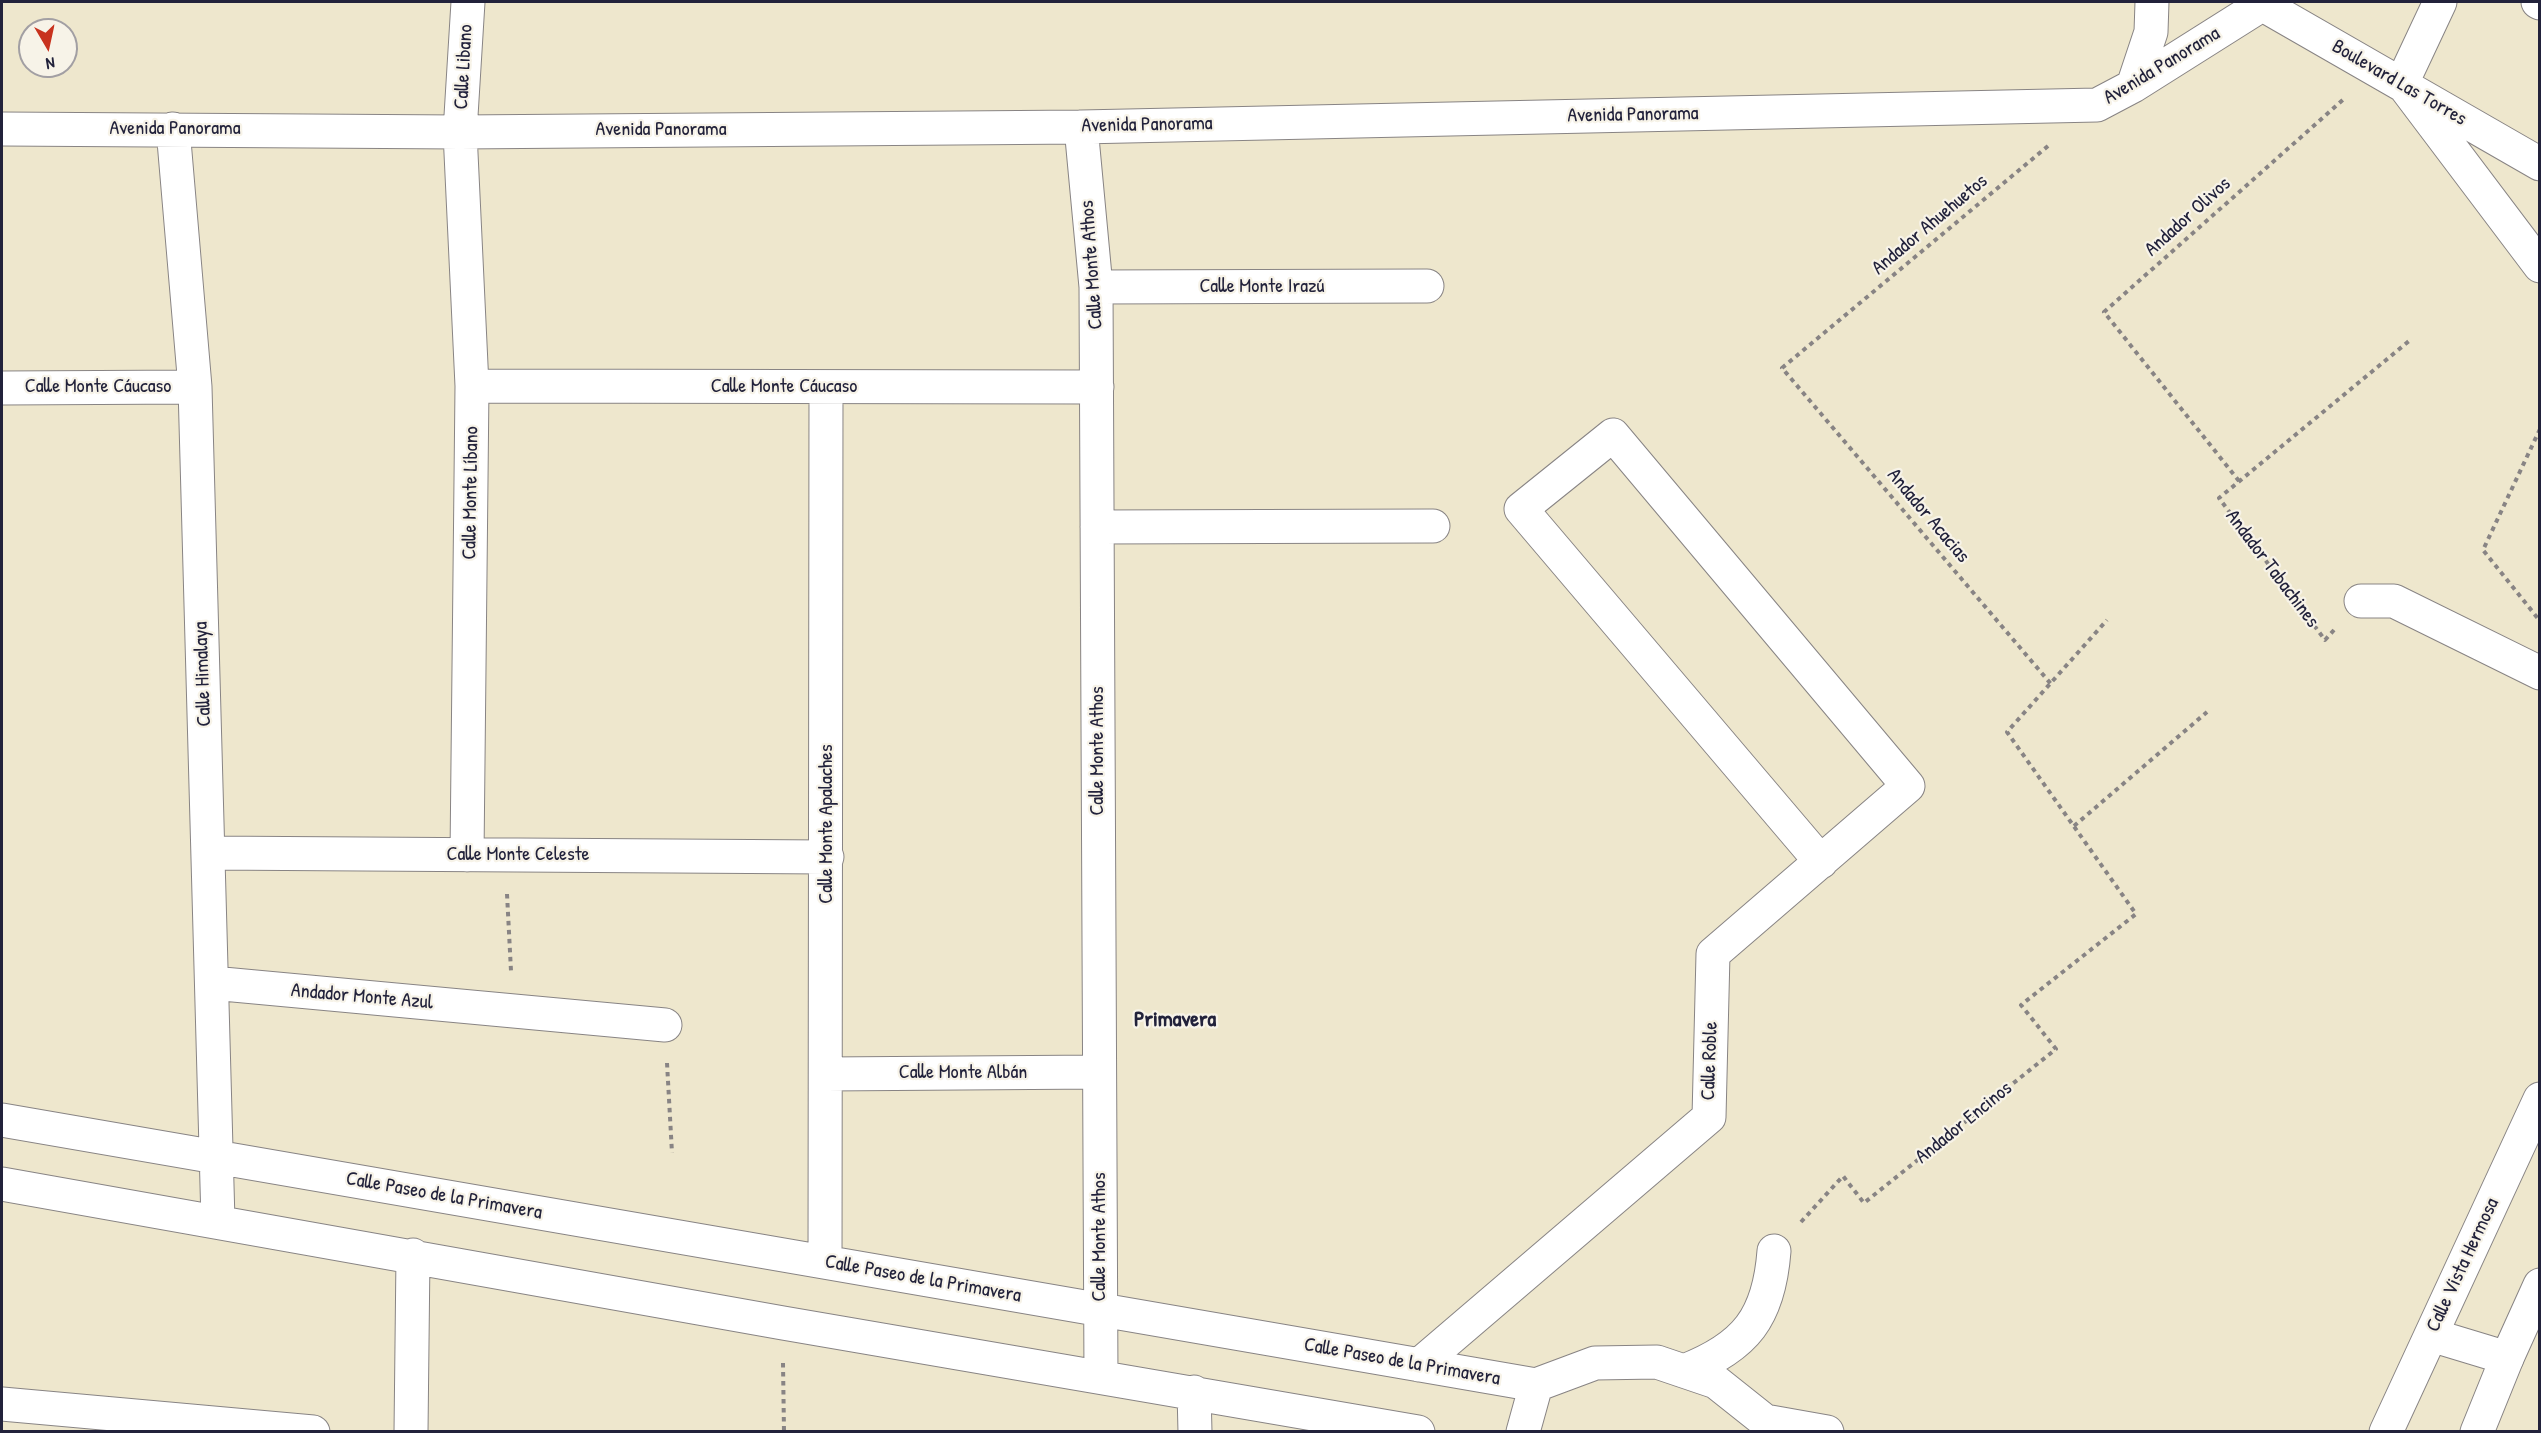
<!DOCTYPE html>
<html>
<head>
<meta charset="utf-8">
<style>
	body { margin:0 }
	#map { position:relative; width:2541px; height:1433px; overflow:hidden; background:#eee7cd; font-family:"Patrick Hand",sans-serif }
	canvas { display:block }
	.frame { position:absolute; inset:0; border:3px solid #22223b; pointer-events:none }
	.north { position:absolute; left:18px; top:18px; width:60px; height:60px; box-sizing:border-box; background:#f7f3e8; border:2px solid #a29fa3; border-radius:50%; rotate:171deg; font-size:16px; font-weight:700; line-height:24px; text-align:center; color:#22223b }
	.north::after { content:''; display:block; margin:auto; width:21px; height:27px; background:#c8321e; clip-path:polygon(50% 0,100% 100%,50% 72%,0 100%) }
</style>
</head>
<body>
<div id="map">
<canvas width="2541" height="1433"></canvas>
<div class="frame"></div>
<div class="north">N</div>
</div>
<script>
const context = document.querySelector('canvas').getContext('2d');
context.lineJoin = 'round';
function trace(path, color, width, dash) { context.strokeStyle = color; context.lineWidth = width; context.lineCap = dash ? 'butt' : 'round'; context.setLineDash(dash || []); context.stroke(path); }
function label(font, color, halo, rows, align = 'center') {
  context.font = font + ' "Patrick Hand",sans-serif'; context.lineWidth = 4.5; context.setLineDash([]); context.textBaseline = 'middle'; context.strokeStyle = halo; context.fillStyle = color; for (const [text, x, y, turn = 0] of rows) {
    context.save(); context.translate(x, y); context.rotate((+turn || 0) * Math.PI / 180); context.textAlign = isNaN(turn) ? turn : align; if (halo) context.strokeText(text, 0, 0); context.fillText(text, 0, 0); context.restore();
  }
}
const path = new Path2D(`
	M2048,146L1782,368L2051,684
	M2540,429L2483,550L2540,621
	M2239,481L2104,312L2345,98
	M2334,630L2325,640L2219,498L2409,341
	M2074,826L2207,712
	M507,894L511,971
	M667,1063L672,1153
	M1801,1222L1843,1176L1864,1203L2056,1049L2021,1005L2136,914L2007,732L2107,620
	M783,1363L784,1432`);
const minor = new Path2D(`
	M2258,2L2540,164
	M2440,2L2402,83L2540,266
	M2538,2L2540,3
	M2133,86L2151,32L2152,2
	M1081,127L1096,287L1101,1376
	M2,129L460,132L1081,127L2097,105L2133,86L2263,4
	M173,129L195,387L218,1221
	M1096,287L1427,286
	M472,386L1097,387
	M2,388L195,387
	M1097,527L1433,526
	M2361,601H2394L2540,673
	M208,853L827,857
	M467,855L472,386L460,132L468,2
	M212,983L665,1025
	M826,1074L1099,1072
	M2,1120L1536,1385L1595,1363L1657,1362L1716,1382L1765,1421L1827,1432
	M2,1184L783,1323L1418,1432
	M825,1262L826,387
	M2431,1335L2507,1358L2540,1285
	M1419,1365L1709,1117L1713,954L1908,786L1613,435L1521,509L1821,862
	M1684,1371C1746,1347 1769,1317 1774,1251
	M1194,1392L1195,1432
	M2,1404L313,1432
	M411,1432L413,1255
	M1523,1432L1536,1385
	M2386,1432L2540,1099`);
const highway = new Path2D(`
	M2477,1432L2507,1358`);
const streetNames = [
	["Avenida Panorama",2162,66,-31],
	["Calle Libano",464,67,-87],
	["Boulevard Las Torres",2399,83,30],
	["Avenida Panorama",1633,115,-1],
	["Avenida Panorama",1147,125,-1],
	["Avenida Panorama",175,129],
	["Avenida Panorama",661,130],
	["Andador Olivos",2188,217,-42],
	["Andador Ahuehuetos",1930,225,-40],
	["Calle Monte Athos",1092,265,-94],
	["Calle Monte Irazú",1262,287],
	["Calle Monte Cáucaso",98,387],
	["Calle Monte Cáucaso",784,387],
	["Calle Monte Líbano",471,493,-89],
	["Andador Acacias",1928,516,50],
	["Andador Tabachines",2272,569,53],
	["Calle Himalaya",203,674,-92],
	["Calle Monte Athos",1098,751,-90],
	["Calle Monte Apalaches",827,824,-90],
	["Calle Monte Celeste",518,855],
	["Andador Monte Azul",362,997,5],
	["Calle Roble",1710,1061,-88],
	["Calle Monte Albán",963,1073],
	["Andador Encinos",1964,1123,-39],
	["Calle Paseo de la Primavera",444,1196,10],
	["Calle Monte Athos",1100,1237,-90],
	["Calle Vista Hermosa",2463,1265,-65],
	["Calle Paseo de la Primavera",923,1279,10],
	["Calle Paseo de la Primavera",1402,1362,10]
];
const quarterNames = [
	["Primavera",1175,1020]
];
trace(minor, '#888484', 35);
trace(highway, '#888484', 35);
trace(path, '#888484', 4, [4.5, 4.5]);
trace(minor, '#fff', 33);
trace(highway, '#fff', 33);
label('20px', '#22223b', '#f7f3e8', streetNames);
label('bold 22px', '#22223b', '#f7f3e8', quarterNames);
</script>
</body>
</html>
